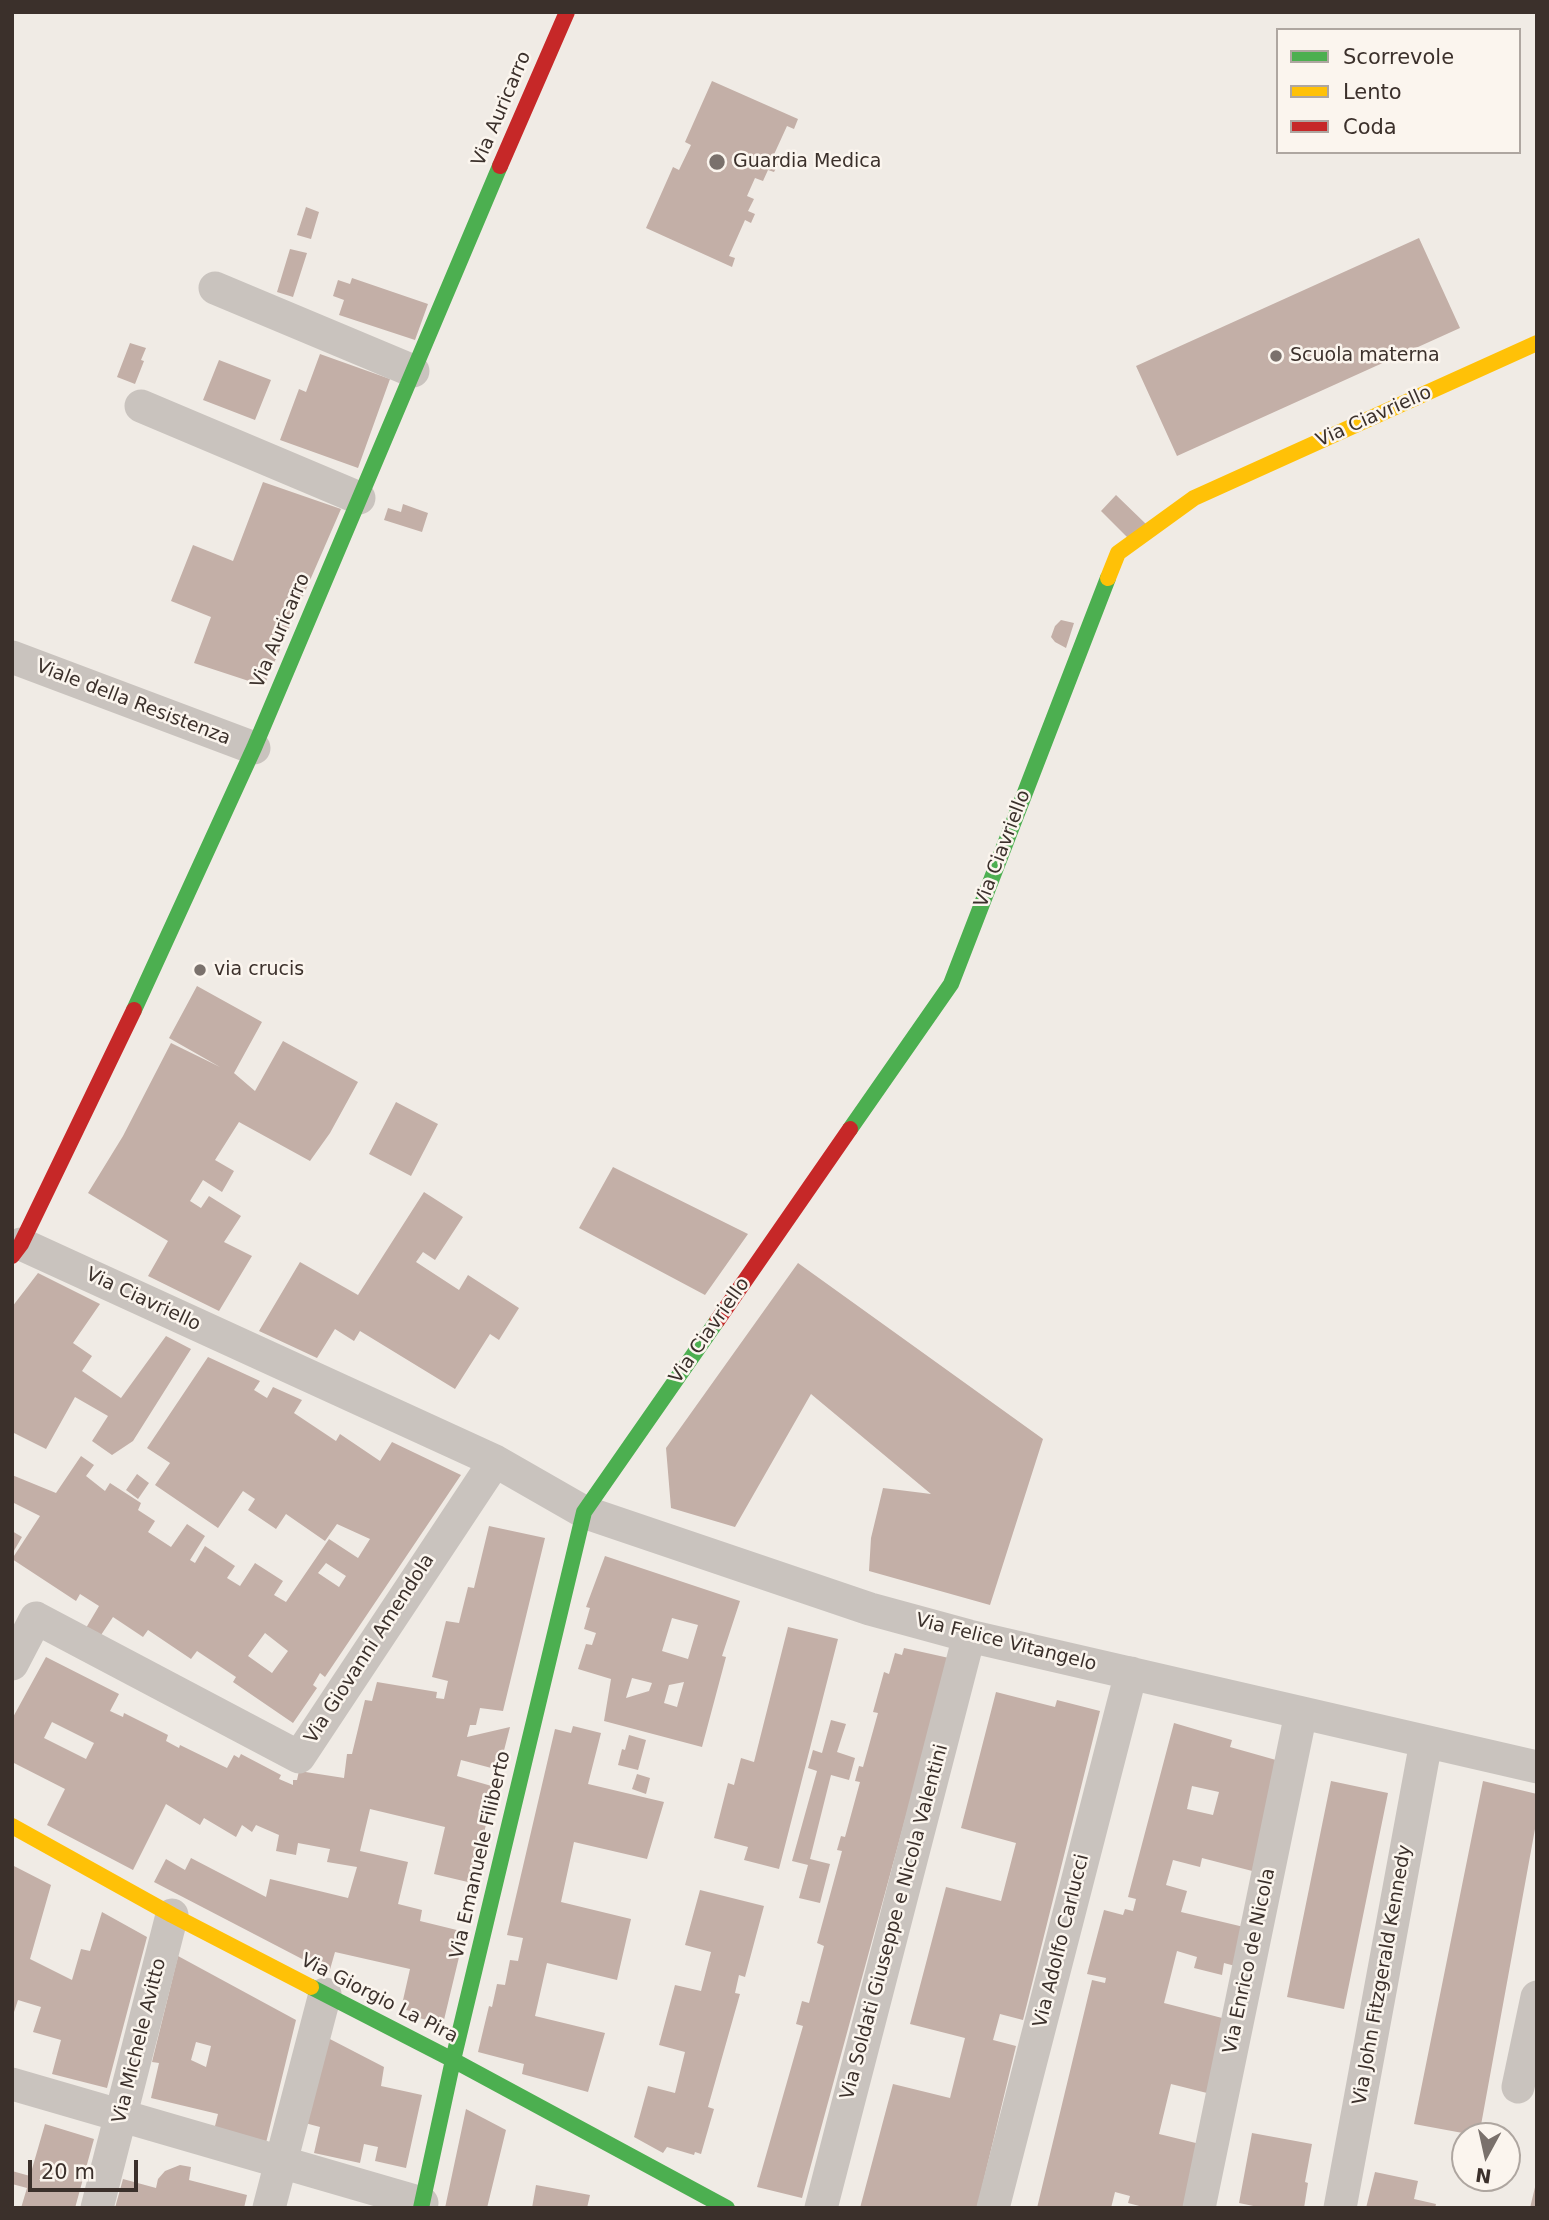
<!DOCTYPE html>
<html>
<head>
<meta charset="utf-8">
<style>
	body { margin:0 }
	#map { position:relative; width:1549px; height:2220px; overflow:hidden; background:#f0ebe5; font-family:"DejaVu Sans",sans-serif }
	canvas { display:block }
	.frame { position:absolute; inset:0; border:14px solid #3b302b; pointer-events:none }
	.legend { position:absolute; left:1276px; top:28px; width:245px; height:126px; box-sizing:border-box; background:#fbf5ee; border:2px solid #aea6a0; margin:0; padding:9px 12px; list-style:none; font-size:21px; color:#3b302b }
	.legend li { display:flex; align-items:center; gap:14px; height:35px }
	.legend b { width:35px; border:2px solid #aea6a0 }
	.north { position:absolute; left:1451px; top:2122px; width:70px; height:70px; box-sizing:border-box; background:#fbf5ee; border:2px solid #aea6a0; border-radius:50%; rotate:188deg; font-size:19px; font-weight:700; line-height:28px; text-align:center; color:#3b302b }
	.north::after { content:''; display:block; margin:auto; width:24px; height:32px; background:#7a716c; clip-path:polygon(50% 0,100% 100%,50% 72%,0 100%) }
	.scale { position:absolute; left:28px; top:2160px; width:110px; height:32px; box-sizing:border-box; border:4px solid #3b302b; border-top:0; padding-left:9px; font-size:21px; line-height:24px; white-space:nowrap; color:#3b302b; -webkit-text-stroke:5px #fbf5ee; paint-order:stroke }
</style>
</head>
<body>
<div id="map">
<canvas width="1549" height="2220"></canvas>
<div class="frame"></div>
<ul class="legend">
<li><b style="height:9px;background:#4caf50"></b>Scorrevole</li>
<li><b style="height:9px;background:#ffc107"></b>Lento</li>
<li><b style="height:9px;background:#c62828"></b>Coda</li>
</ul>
<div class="north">N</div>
<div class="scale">20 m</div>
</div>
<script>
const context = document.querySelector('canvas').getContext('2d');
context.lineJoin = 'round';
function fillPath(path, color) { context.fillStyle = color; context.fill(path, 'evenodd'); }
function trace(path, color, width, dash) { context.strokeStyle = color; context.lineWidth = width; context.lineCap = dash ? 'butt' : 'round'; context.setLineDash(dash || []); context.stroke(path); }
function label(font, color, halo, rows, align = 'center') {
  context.font = font + ' "DejaVu Sans",sans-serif'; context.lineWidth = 5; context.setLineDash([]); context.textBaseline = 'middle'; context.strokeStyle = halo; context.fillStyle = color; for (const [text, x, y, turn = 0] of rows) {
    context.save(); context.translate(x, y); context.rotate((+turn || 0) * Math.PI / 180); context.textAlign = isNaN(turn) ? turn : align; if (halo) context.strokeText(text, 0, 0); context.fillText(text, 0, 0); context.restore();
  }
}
const building = new Path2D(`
	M712,81L798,119L794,129L787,126L771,161L778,164L774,172L768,170L763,181L755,178L747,196L754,199L748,211L755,214L751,223L745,220L729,256L735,258L732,267L646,228L673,167L679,170L691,145L685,142Z
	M306,207L319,212L311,239L297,235Z
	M1419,238L1460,328L1177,456L1136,366Z
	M290,249L307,253L293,297L277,292Z
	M352,278L428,304L415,340L339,315L344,300L333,296L338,280L350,284Z
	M130,343L146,348L141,360L144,361L135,384L117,377Z
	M320,354L390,379L358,468L280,440L299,389L306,392Z
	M219,360L271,380L255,420L203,400Z
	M263,482L341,509L264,686L194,663L211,617L171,601L193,545L233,561Z
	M1116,495L1146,524L1130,540L1101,511Z
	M403,504L428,513L422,532L384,520L388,508L401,512Z
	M1061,620L1074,623L1066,648L1055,642L1051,637L1055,626Z
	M197,986L262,1022L234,1073L255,1091L283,1041L358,1082L330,1133L310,1161L239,1122L215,1160L234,1171L222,1192L203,1180L190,1201L201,1208L209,1196L241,1216L224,1242L252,1256L219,1311L148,1276L168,1241L88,1193L123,1136L171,1043L220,1067L169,1038Z
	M396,1102L438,1124L411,1176L369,1154Z
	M613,1167L748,1234L705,1295L579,1228Z
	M424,1192L463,1217L435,1260L423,1252L416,1262L459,1290L468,1275L519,1308L499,1340L490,1334L455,1389L360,1331L354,1341L335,1329L317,1358L259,1331L300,1262L358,1295Z
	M798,1263L1043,1439L990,1605L869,1571L871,1538L883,1488L931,1494L811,1394L735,1527L671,1508L666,1448Z
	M38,1273L100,1304L73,1343L92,1356L82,1371L121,1398L166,1336L191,1349L133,1441L112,1455L92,1441L108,1416L75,1397L46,1449L12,1432V1307Z
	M208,1357L260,1381L254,1390L267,1398L273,1387L302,1400L294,1413L336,1441L340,1434L380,1461L392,1442L461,1475L325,1677L320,1673L313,1685L317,1688L293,1723L233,1682L236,1677L197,1651L191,1659L148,1630L143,1637L113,1617L101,1635L86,1628L99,1606L80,1594L76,1601L12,1559L40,1516L12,1502V1475L56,1493L81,1456L94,1465L86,1476L105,1491L110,1483L141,1503L138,1510L155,1521L148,1532L171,1547L187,1524L205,1536L190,1560L195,1563L205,1546L235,1566L227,1578L240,1586L255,1563L283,1581L274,1595L286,1602L329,1539L358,1558L370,1539L337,1524L325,1541L286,1514L276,1529L248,1510L255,1499L243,1491L218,1528L155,1485L170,1463L147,1448ZM326,1563L346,1576L339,1587L318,1573ZM265,1633L288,1651L272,1673L248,1656Z
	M137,1474L149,1483L138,1499L126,1490Z
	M489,1526L545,1538L503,1711L480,1708L476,1725H470L467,1737L510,1727L499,1770L461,1760L457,1776L495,1787L472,1883L434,1874L445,1827L370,1809L360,1851L408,1862L398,1904L422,1910L420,1921L465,1932L443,2024L419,2018L420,2013L401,2009L410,1969L335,1952L329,1973L154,1882L166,1859L185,1870L191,1858L266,1897L270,1879L348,1898L357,1867L327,1862L330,1849L298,1843L296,1855L276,1851L279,1835L256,1825L252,1832L242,1825L236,1837L204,1818L200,1825L166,1804L133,1870L47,1825L65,1789L12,1762V1719L46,1657L119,1694L110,1711L123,1717L124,1713L168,1735L166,1741L179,1748L180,1745L227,1768L234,1755L239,1758L241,1754L281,1775L279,1779L293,1785V1780H297L299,1771L344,1778L347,1754H352L365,1700L372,1701L377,1682L437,1692L436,1698L444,1699L448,1681L432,1677L446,1621L459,1623L468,1587L474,1588ZM52,1722L94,1743L86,1759L44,1738Z
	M12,1531L22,1537L12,1554Z
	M605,1556L740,1601L722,1656L726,1657L702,1747L604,1721L611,1679L578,1669L586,1644L592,1645L596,1633L584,1629L590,1608L586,1607ZM672,1618L698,1625L688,1659L662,1651ZM632,1678L652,1683L649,1691L626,1698ZM684,1682L677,1707L664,1703L669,1685Z
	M788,1627L838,1639L779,1869L744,1860L748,1847L714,1838L728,1783L734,1785L741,1758L754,1762Z
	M904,1648L949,1658L802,2198L757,2187L803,2026L796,2024L802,2001L809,2003L824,1946L817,1943L842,1851L837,1850L841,1836L845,1837L860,1782L855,1781L859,1766L863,1767L878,1713L873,1712L884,1672L889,1674L895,1653L902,1655Z
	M996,1692L1055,1707L1057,1700L1100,1711L1023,2020L1000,2014L993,2040L1016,2046L977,2208H860L893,2084L950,2098L965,2038L910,2024L946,1887L1001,1901L1016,1843L961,1828Z
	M831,1720L846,1724L837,1752L855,1758L849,1780L831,1775L810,1859L830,1864L820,1903L799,1898L808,1865L792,1861L817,1771L808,1768L813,1750L822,1753Z
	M1174,1723L1232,1740L1230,1747L1283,1762L1260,1873L1202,1858L1200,1867L1173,1860L1166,1885L1187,1891L1181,1912L1248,1928L1239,1967L1224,1963L1222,1975L1194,1968L1197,1957L1177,1951L1164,2003L1226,2019L1211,2094L1171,2084L1159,2134L1200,2144L1187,2208H1147L1128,2203L1130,2196L1115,2192L1111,2208H1037L1092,1980L1105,1983L1106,1978L1087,1974L1104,1910L1123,1915L1125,1909L1133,1911L1136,1899L1128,1897ZM1192,1786L1219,1792L1213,1815L1187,1809Z
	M573,1726L601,1733L588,1784L664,1802L647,1859L574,1842L561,1902L631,1919L617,1980L547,1963L535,2016L605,2033L588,2092L522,2074L524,2064L478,2052L489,2006L492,2007L497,1984L505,1985L510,1960L518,1961L523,1938L507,1935L555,1729L571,1733Z
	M629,1735L646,1740L638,1770L618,1765L622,1749L625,1750Z
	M637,1774L650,1778L646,1794L632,1789Z
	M1331,1781L1388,1793L1344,2009L1287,1997Z
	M1483,1781L1537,1794V1818L1479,2136L1414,2124Z
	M12,1865L51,1885L30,1959L72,1980L81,1949L90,1951L102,1912L147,1937L107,2088L52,2074L61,2040L33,2032L41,2007L18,2000L12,2018Z
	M700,1890L764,1906L745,1977L739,1975L735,1993L740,1994L708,2107L714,2109L701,2154L695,2152L694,2155L667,2147L663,2153L634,2137L648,2086L675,2093L685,2052L659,2045L675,1985L701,1991L711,1952L685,1945Z
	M178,1956L296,2020L265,2147L213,2134L218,2114L151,2098L159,2063L152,2062ZM196,2042L211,2046L206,2067L191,2060Z
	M326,2037L384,2067L381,2086L422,2095L406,2168L375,2161L378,2147L364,2144L360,2163L314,2153L320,2127L305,2123Z
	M466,2109L506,2130L487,2208H445Z
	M45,2124L94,2139L75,2208H21L27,2188L12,2184V2171L30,2176Z
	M1252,2133L1312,2144L1305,2182L1308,2183L1304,2208H1263L1239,2203Z
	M180,2165L191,2167L189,2180L247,2195L244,2208H115L123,2179L156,2188L158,2179L165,2171Z
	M1375,2172L1418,2181L1414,2199L1436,2204L1435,2208H1366Z
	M1536,2183L1537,2208H1530Z
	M536,2185L590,2195L587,2208H532Z`);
const street = new Path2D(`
	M215,288L413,371
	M141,406L359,498
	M12,657L254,748
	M21,1244L495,1461L584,1512L870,1609L969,1636L1537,1767
	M12,1664L36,1618L299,1757L495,1461
	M12,2084L422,2203
	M1518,2087L1537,1997
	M97,2208L172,1915
	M269,2208L325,1994
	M821,2208L969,1636
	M993,2208L1131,1673
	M1199,2208L1301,1713
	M1340,2208L1426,1742`);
const fast = new Path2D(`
	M134,1010L254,748L500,166
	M850,1129L951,984L1108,578
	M311,1987L453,2060L727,2208
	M421,2208L453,2060L584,1512L717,1321`);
const slow = new Path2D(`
	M1108,578L1118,553L1194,498L1537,343
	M12,1826L172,1915L311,1987`);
const jam = new Path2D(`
	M500,166L567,12
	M12,1256L21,1244L134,1010
	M717,1321L850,1129`);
const markers = [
	[717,162,9,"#7a716c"],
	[1276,356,7,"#7a716c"],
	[200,970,7,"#7a716c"]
];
const streetNames = [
	["Via Auricarro",502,109,-67],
	["Via Ciavriello",1374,417,-24],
	["Via Auricarro",281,631,-67],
	["Viale della Resistenza",133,703,21],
	["Via Ciavriello",1003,849,-69],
	["Via Ciavriello",143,1300,25],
	["Via Ciavriello",710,1331,-55],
	["Via Felice Vitangelo",1006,1643,14],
	["Via Giovanni Amendola",370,1649,-57],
	["Via Emanuele Filiberto",481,1855,-77],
	["Via Soldati Giuseppe e Nicola Valentini",895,1922,-75],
	["Via Adolfo Carlucci",1062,1941,-76],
	["Via Enrico de Nicola",1250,1961,-78],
	["Via John Fitzgerald Kennedy",1383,1975,-80],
	["Via Giorgio La Pira",379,1999,27],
	["Via Michele Avitto",140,2041,-76]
];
const poiNames = [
	["Guardia Medica",733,162],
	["Scuola materna",1290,356],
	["via crucis",214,970]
];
fillPath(building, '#c3afa7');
trace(street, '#c9c3be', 33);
trace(fast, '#4caf50', 16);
trace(slow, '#ffc107', 16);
trace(jam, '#c62828', 16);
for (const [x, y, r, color] of markers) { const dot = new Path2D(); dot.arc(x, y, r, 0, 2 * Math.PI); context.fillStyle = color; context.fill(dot); trace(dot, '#fbf5ee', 2.5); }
label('19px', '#3b302b', '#fbf5ee', streetNames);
label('19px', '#3b302b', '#fbf5ee', poiNames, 'left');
</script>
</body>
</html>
